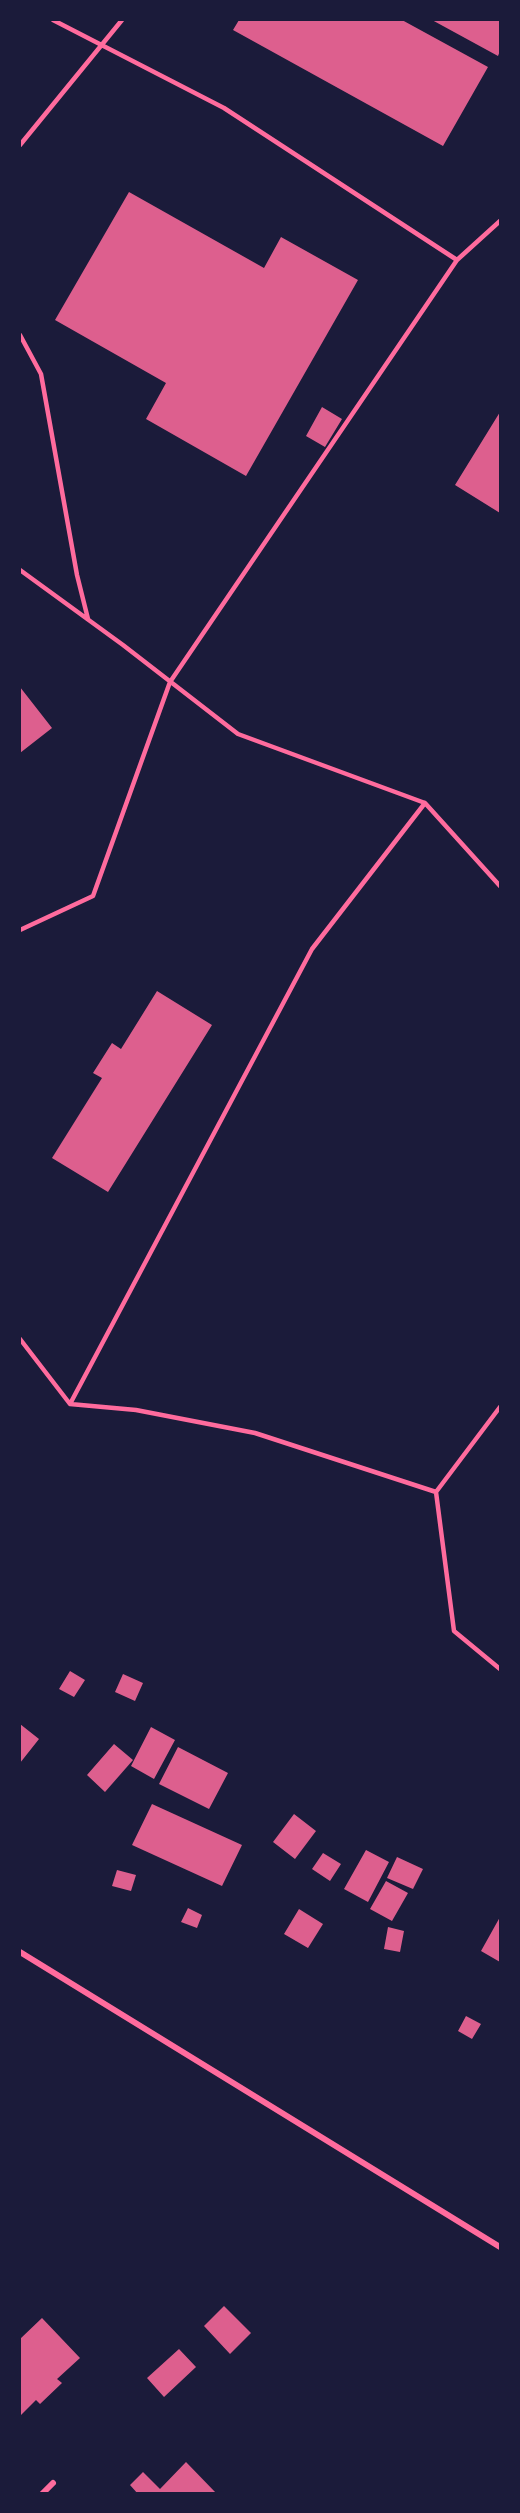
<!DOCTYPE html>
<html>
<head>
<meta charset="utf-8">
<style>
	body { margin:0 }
	#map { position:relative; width:520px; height:2513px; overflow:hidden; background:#1b1b3a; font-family:Figtree,sans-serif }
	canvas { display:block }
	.frame { position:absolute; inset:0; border:21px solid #1b1b3a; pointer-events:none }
</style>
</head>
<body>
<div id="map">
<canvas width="520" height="2513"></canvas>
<div class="frame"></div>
</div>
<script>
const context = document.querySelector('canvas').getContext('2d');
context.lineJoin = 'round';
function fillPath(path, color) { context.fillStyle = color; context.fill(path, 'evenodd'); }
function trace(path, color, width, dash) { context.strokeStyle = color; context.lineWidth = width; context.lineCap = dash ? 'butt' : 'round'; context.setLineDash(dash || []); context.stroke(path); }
const building = new Path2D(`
	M239,20H402L488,67L443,146L233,30Z
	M432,20H500V51L498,56Z
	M129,192L264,268L281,237L358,280L246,476L146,419L166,383L55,320Z
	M322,407L342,419L325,447L306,436Z
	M500,412V513L455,485Z
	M20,687L52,728L20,753Z
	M157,991L212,1025L108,1192L52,1158L102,1078L93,1073L112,1043L121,1049Z
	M70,1671L85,1680L74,1697L59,1689Z
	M123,1674L143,1683L135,1701L115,1692Z
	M20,1724L39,1739L20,1763Z
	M151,1727L175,1740L154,1779L131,1766Z
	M114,1744L133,1760L105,1792L87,1775Z
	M178,1747L228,1773L209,1809L159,1784Z
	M152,1804L242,1845L222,1886L132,1845Z
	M294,1814L316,1831L295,1859L273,1842Z
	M366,1850L389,1862L368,1902L344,1889Z
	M323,1853L341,1864L330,1881L312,1869Z
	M397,1857L423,1869L413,1889L387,1878Z
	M117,1870L136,1875L131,1891L112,1886Z
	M386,1881L408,1893L392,1921L370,1909Z
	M188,1908L202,1915L197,1928L181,1922Z
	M299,1909L323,1924L308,1948L284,1934Z
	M500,1917V1962L481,1951Z
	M388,1927L404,1931L400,1952L384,1949Z
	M466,2016L481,2024L472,2039L458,2031Z
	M224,2306L251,2333L230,2354L204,2326Z
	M42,2318L80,2358L57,2379L62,2383L40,2404L36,2400L20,2416V2339Z
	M179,2349L196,2367L164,2397L147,2378Z
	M186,2462L217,2494H138L130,2485L143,2472L160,2489Z`);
const service = new Path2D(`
	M53,20L224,108L457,260L500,221
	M20,145L122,20
	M20,335L41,374L77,575L88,619
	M20,570L123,645L238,734L425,803L500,886
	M20,930L93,896L170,682L457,260
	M20,1339L70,1404L136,1410L255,1433L436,1492L454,1631L500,1669
	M70,1404L312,949L425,803
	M436,1492L500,1407`);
const minor = new Path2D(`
	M20,1952L500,2247
	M42,2494L53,2483`);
fillPath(building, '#dd5f8e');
trace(service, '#ff6b9d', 4.5);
trace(minor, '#ff6b9d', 6);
</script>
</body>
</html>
